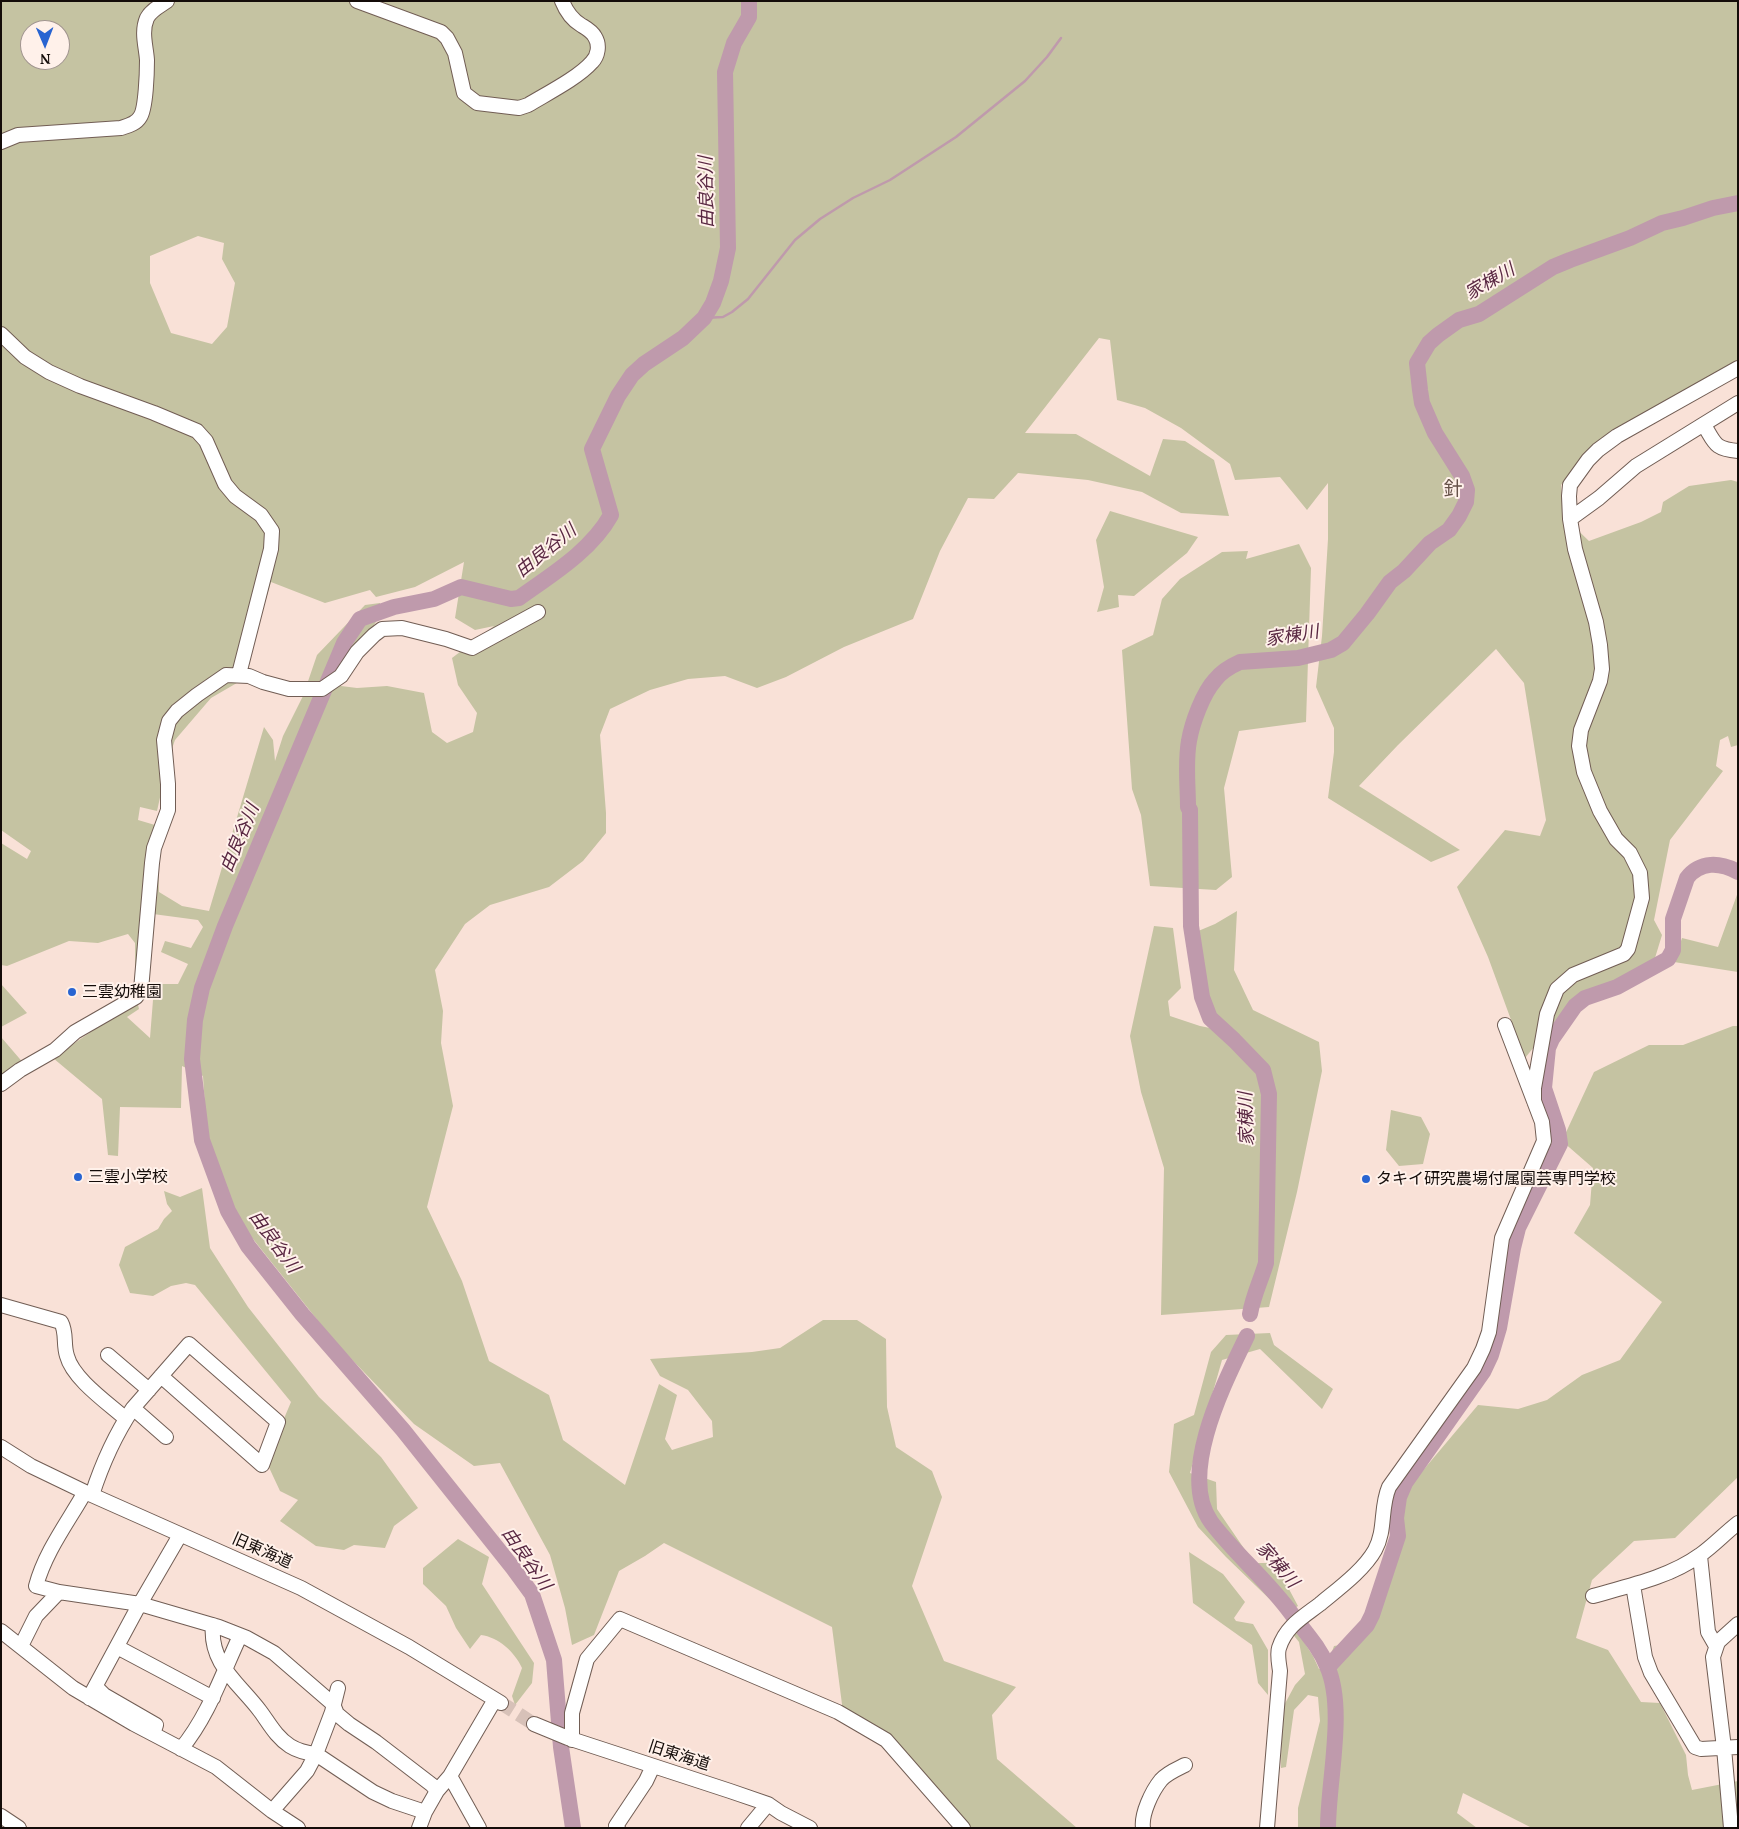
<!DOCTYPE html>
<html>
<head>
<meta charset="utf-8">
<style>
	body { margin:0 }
	#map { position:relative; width:1739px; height:1829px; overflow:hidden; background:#f9e1d7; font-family:"PT Serif",serif }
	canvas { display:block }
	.frame { position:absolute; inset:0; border:2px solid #140c09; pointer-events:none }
	.north { position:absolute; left:20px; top:20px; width:50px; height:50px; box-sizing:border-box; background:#fff1ea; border:1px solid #a19590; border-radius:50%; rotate:179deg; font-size:14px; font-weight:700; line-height:20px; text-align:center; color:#140c09 }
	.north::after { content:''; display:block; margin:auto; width:18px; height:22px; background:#2864d1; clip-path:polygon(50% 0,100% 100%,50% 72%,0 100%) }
</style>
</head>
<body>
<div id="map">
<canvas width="1739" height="1829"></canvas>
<div class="frame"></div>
<div class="north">N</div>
</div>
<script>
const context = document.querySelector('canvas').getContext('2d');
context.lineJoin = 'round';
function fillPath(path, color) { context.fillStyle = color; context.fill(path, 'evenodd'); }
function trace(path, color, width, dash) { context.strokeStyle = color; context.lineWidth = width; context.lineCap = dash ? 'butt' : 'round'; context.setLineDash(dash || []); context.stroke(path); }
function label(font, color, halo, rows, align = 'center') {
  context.font = font + ' "PT Serif","Noto Sans JP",serif'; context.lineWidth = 4; context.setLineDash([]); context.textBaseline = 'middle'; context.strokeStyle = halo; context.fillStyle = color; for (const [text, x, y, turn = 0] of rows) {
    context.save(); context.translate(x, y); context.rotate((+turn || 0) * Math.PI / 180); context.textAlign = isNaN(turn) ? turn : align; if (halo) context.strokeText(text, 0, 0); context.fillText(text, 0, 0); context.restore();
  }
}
const green = new Path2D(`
	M1,1H1738V365L1604,437L1561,485L1563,516L1589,541L1641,522L1661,512L1663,502L1689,486L1731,480L1738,482V745L1731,747L1728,736L1720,740L1716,766L1723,771L1670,840L1654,920L1662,935L1651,971L1566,1008L1525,1058L1488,957L1457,887L1505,830L1540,836L1546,820L1524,683L1496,649L1398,745L1359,786L1460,850L1431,862L1328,798L1334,752V728L1316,687L1322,636L1328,539V483L1307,510L1280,477L1235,480L1230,464L1181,428L1145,408L1117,400L1110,340L1099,338L1025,433L1076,434L1150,476L1163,439L1185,441L1214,460L1229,516L1181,513L1142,492L1088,480L1018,473L994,499L968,498L940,551L913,619L844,647L786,677L757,688L725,676L688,679L650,690L610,709L600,735L606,813V833L583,861L549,887L490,905L465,924L435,970L443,1011L441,1043L453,1106L427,1207L462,1281L489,1361L549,1395L563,1440L625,1485L659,1384L677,1395L665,1439L672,1450L713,1437L712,1421L688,1390L660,1376L650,1359L752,1352L780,1348L823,1320H857L886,1339L887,1407L896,1447L932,1471L942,1497L912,1586L944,1661L1016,1687L992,1715L997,1759L1077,1828H964L892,1737L843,1712L832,1627L664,1543L645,1556L619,1571L594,1635L572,1645L565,1608L550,1555L500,1463L474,1466L414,1424L334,1341L234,1215L207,1136L203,1076L182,1066L181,1108L120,1107L118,1156L108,1155L102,1099L53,1058L137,1000L139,1009L127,1017L150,1038L153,1000L158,984H178L188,964L161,952L165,941L191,948L203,927L198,920L153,914L158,845L159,892L182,906L209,911L264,727L273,740L275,761L283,736L303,696L317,655L365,605L380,603V616L333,685L357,688L387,686L424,693L432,732L447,743L473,732L477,713L458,685L452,658L494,626L475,630L455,618L464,562L415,587L376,597L370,590L325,603L271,582L242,680L211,698L175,740L169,757L157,811L140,807L138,820L155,825L135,986V943L128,934L98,943L69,941L7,966L1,965V843L27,859L31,851L1,830ZM30,30H60V60H30ZM198,236L224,243L222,259L235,283L227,327L212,344L171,333L150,283V256Z
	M1110,511L1198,537L1187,553L1134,596L1118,595L1119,607L1097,612L1104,587L1096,540Z
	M1299,544L1311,568L1306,722L1239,731L1224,788L1232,877L1216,890L1150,886L1141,815L1132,789L1122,650L1153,635L1162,599L1180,579L1222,552L1248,551L1246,559Z
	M1738,892V972L1674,962L1682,938L1718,947Z
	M1237,911L1234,970L1253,1010L1319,1042L1322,1071L1297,1192L1269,1307L1161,1315L1164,1168L1141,1092L1130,1036L1154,926L1173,928L1181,988L1168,1001L1170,1016L1200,1026L1220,1030L1203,983L1191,934L1215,924Z
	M1,984L27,1013L1,1027Z
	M1733,1026H1738V1477L1675,1538L1634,1541L1592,1580L1576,1638L1608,1650L1641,1702L1660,1703L1686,1755L1688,1775L1692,1790L1738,1781V1828H1532L1463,1793L1457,1813L1477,1828H1298V1808L1320,1721L1318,1697L1308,1695L1294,1710L1286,1767L1281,1768L1282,1709L1295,1685L1305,1674L1299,1642L1291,1632L1299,1634L1313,1656L1319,1669L1326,1668L1334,1646L1360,1642L1374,1615L1388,1565L1404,1493L1478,1405L1518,1409L1547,1400L1582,1375L1620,1360L1662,1302L1574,1233L1590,1205L1593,1168L1562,1141L1594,1072L1649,1045H1683Z
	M1,1037L25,1065L1,1079Z
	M1391,1110L1421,1117L1430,1134L1423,1164L1399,1166L1386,1150Z
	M202,1188L210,1248L248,1307L319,1397L381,1457L418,1508L394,1526L385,1548L354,1545L344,1550L316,1546L280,1521L298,1500L280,1491L266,1461L291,1402L195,1285L186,1283L171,1286L153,1296L130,1293L119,1265L125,1247L158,1229L164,1219L172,1211L167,1204L164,1191L180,1197Z
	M1270,1333L1274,1345L1333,1389L1322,1409L1260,1349L1222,1360L1190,1473L1216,1482L1217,1509L1254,1563H1275L1298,1606L1285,1614L1226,1557L1198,1527L1169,1472L1174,1424L1194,1415L1211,1352L1226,1335Z
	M458,1539L489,1557L482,1584L534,1663L532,1683L515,1705L512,1696L522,1668C515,1652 498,1637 481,1635L470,1649L456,1628L446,1606L423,1584V1568Z
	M1189,1552L1223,1574L1245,1602L1234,1618L1236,1621L1253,1624L1268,1650V1695L1258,1683L1252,1645L1193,1603Z`);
const stream = new Path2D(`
	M704,318L723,317L732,312L748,299L795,240L820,219L853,198L890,180L956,137L1025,81L1047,57L1061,38`);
const river = new Path2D(`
	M1250,1314C1253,1296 1261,1280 1266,1263L1269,1094L1263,1070L1234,1040L1210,1018L1202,997L1191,926L1190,810L1188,807C1188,786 1185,762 1189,741C1192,723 1203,693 1215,680C1221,672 1231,666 1240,662L1298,658L1331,650L1343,643L1367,614L1390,582L1404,571L1430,543L1449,530L1459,516L1466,502L1467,490L1462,476L1435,433L1422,403L1420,390L1417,363L1429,343L1438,335L1459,320L1479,314L1553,267L1570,260L1630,238L1662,223L1683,218L1713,208L1738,203
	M1247,1336C1225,1382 1177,1474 1211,1522C1235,1554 1267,1580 1291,1613C1304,1631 1319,1646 1327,1666C1346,1708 1328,1781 1328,1828
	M1328,1667L1367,1625L1372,1615L1398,1536L1396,1518L1399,1497L1405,1483L1483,1372L1491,1355L1499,1328L1513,1248L1518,1228L1560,1144L1558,1130L1544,1088L1548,1048L1552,1039L1575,1006L1585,998L1617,987L1668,959L1673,950V919L1687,878C1700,861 1720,862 1738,872
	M573,1828L561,1747L554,1660L532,1594L513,1568L403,1430L302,1314L248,1246L228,1211L202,1140L192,1059L195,1020L202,988L225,926L344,643L360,619L394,607L434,599L461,587L511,599L519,598C551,575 591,551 611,515L592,449L618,396L632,375L644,364L683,338L704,318L713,303L721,281L728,248L725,72L734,43L749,17V1`);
const minorTunnel = new Path2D(`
	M501,1703L534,1724`);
const minor = new Path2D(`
	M357,1L441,32L447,38L455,53L464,93L477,103L519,108L528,105C546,94 578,78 592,62C598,56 600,45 595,37C592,31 586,28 581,25C571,19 566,11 562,1
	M1,142L18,135L121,128C127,126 136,124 140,117C146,109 147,71 147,60C146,46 141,32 147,18C151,10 160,6 167,1
	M1,334L25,357L49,372L80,386L154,413L197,431L206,441L225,484L235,496L261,515L272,531L271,549L239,674
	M1704,425C1715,443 1714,449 1738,451
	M1570,519L1599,498L1636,466L1738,403
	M1,1084L20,1070L55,1050L75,1032L136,997L141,990L152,863L154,848L168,810V784L164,740L169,721L177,711L197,695L226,675L249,676L263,682L289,689H322L341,676L357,652L374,635L382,629L402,628L446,639L472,648L538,612
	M1534,1101V1088L1547,1014L1557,989L1573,975L1624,954L1628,949L1642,898L1640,873L1630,853L1616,839L1600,811L1584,772L1579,746L1581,730L1600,681L1602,669L1600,645L1596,622L1575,549L1570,519L1569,496L1570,485L1588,460L1598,450L1617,436L1738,368
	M1,1305L61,1322C67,1333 63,1344 67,1356C73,1379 108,1403 126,1419
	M108,1355L149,1390
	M133,1408L166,1437
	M1,1447L31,1466L85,1492L301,1588L409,1647L501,1703
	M92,1495C102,1464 115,1435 133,1408L189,1344L278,1422L262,1465L161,1376
	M1700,1556L1708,1632L1716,1646
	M1633,1585L1645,1657L1651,1673L1695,1747L1701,1749L1738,1747
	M59,1592L140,1604L219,1627L247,1638L274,1653L333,1704L337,1714L349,1724L376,1742L432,1785L437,1791
	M1593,1596C1628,1586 1670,1577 1700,1555C1713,1546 1725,1533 1738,1523
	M213,1625C209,1664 239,1683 260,1711C269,1723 276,1737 290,1746C298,1751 307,1753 316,1754L332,1712L338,1688
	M1,1631L73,1688L134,1724L216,1767L272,1811L298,1828
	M21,1646L36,1616L59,1592L36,1586C45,1552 68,1522 85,1492
	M117,1647L213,1698
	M96,1687L104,1695L156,1725L153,1734
	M89,1698L137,1609L180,1535
	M534,1724L568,1738L730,1791L768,1804L781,1813L810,1828
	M572,1740V1713L587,1659L620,1619L838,1712L886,1740L963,1828
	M181,1749C209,1715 222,1674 240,1636
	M450,1776L479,1828
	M272,1811L307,1771L316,1754L373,1792L392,1801L425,1812
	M1,1816L19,1828
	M419,1828L425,1812L437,1791L450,1776L494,1701
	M618,1828L616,1826L646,1781L653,1766
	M748,1828L768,1804
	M1143,1828C1141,1814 1152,1791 1161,1780C1167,1773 1177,1769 1185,1765
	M1267,1828L1280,1671C1279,1664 1277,1654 1279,1648C1286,1626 1303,1617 1320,1604C1338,1589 1364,1570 1375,1550C1386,1530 1380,1508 1389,1487L1474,1368L1483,1349L1489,1332L1502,1238L1544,1141L1542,1122L1505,1025
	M1731,1828L1724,1748L1713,1657L1718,1642L1738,1624`);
const markers = [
	[72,992,5,"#2864d1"],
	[78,1177,5,"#2864d1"],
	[1366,1179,5,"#2864d1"]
];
const poiNames = [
	["三雲幼稚園",82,992],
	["三雲小学校",88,1177],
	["タキイ研究農場付属園芸専門学校",1376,1179]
];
const streetNames = [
	["旧東海道",262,1551,24],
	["旧東海道",679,1756,18]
];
const waterNames = [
	["由良谷川",707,192,-91],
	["家棟川",1490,282,-30],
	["由良谷川",546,551,-39],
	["家棟川",1292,636,-9],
	["由良谷川",240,838,-67],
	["家棟川",1247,1119,-92],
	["由良谷川",274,1242,54],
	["由良谷川",526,1559,55],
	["家棟川",1277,1565,49]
];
const quarterNames = [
	["針",1453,490]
];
fillPath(green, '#c5c3a2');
trace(stream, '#bf9aac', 2.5);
trace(river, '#bf9aac', 16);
trace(minorTunnel, '#d7c1b8', 14, [14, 7]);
trace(minor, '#715d54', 16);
trace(minor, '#fff', 14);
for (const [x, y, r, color] of markers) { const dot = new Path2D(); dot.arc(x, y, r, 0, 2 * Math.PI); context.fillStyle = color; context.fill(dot); trace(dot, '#fff1ea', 2); }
label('16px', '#140c09', '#fff1ea', poiNames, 'left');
label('16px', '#140c09', '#fff1ea', streetNames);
label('italic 18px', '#592742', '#fff1ea', waterNames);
label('19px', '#665249', '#fff1ea', quarterNames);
</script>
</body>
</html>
